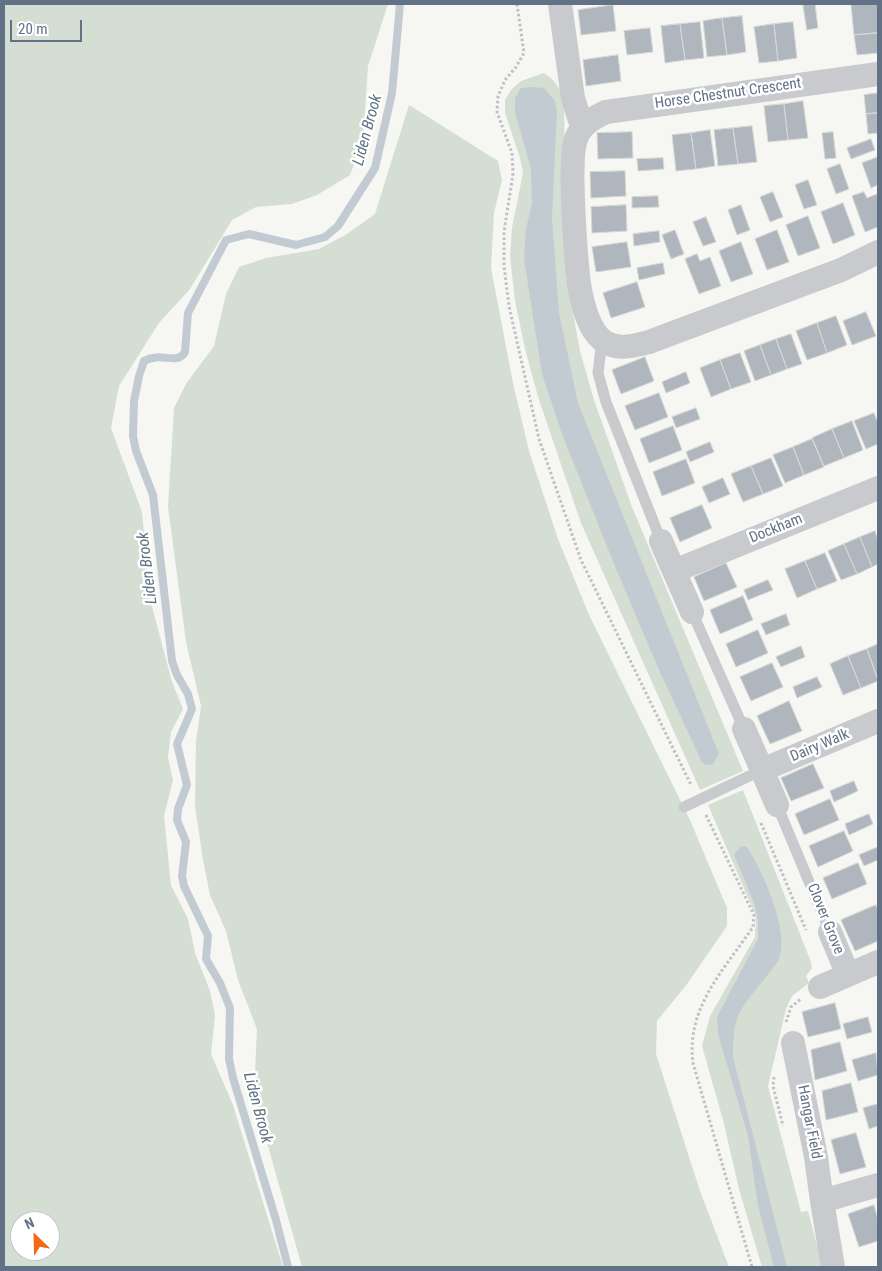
<!DOCTYPE html>
<html>
<head>
<meta charset="utf-8">
<style>
	body { margin:0 }
	#map { position:relative; width:882px; height:1271px; overflow:hidden; background:#f6f6f2; font-family:"Roboto Condensed",sans-serif }
	canvas { display:block }
	.frame { position:absolute; inset:0; border:5px solid #627186; pointer-events:none }
	.north { position:absolute; left:10px; top:1211px; width:50px; height:50px; box-sizing:border-box; background:#fff; border:1px solid #c0c6cf; border-radius:50%; rotate:336deg; font-size:14px; font-weight:700; line-height:20px; text-align:center; color:#627186 }
	.north::after { content:''; display:block; margin:auto; width:18px; height:22px; background:#f36915; clip-path:polygon(50% 0,100% 100%,50% 72%,0 100%) }
	.scale { position:absolute; left:10px; top:20px; width:72px; height:22px; box-sizing:border-box; border:2px solid #627186; border-top:0; padding-left:6px; font-size:15px; line-height:18px; white-space:nowrap; color:#627186; -webkit-text-stroke:4px #fff; paint-order:stroke }
</style>
</head>
<body>
<div id="map">
<canvas width="882" height="1271"></canvas>
<div class="frame"></div>
<div class="north">N</div>
<div class="scale">20 m</div>
</div>
<script>
const context = document.querySelector('canvas').getContext('2d');
context.lineJoin = 'round';
function fillPath(path, color) { context.fillStyle = color; context.fill(path, 'evenodd'); }
function trace(path, color, width, dash) { context.strokeStyle = color; context.lineWidth = width; context.lineCap = dash ? 'butt' : 'round'; context.setLineDash(dash || []); context.stroke(path); }
function label(font, color, halo, rows, align = 'center') {
  context.font = font + ' "Roboto Condensed",sans-serif'; context.lineWidth = 5; context.setLineDash([]); context.textBaseline = 'middle'; context.strokeStyle = halo; context.fillStyle = color; for (const [text, x, y, turn = 0] of rows) {
    context.save(); context.translate(x, y); context.rotate((+turn || 0) * Math.PI / 180); context.textAlign = isNaN(turn) ? turn : align; if (halo) context.strokeText(text, 0, 0); context.fillText(text, 0, 0); context.restore();
  }
}
const green = new Path2D(`
	M4,4H388L368,66L363,141L350,175L317,195L292,204L256,207L232,220L190,289L159,323L119,386L111,428L142,512L150,599L172,682L183,709L171,732L168,757L173,780L164,816L171,885L188,919L195,953L210,991L215,1015L211,1054L233,1105L283,1267H4ZM20,1221H50V1251H20Z
	M544,73C555,80 559,87 564,99L566,275L580,351L594,400L632,507L743,771L700,790L581,523L539,400L526,353L515,301L510,256L512,228L523,173L520,158L505,113V100L511,90L521,81Z
	M409,105L498,161L502,180L494,213L491,268L513,383L529,451L558,539L589,615L690,820L727,908V926L687,984L657,1021L656,1054L700,1191L729,1267H302L254,1096L257,1029L238,980L226,931L210,895L203,860L195,806L196,741L201,706L186,642L168,507L174,408L186,384L214,346L226,294L239,267L266,258L319,249L347,234L375,214Z
	M743,790L811,962L812,968L806,976L809,983L792,996L786,1009L768,1086L801,1212L808,1211L823,1267H762L739,1189L723,1120L702,1046L710,1016L755,937L756,916L708,805Z`);
const water = new Path2D(`
	M533,87L544,88L555,101L557,111L552,218L559,313L578,403L719,754L713,764L705,765L702,762L659,670L614,564L562,434L542,374L524,259L526,229L532,203L531,169L515,112V98L521,88Z
	M746,846C762,868 792,936 778,961C774,968 767,975 762,982C737,1012 733,1018 733,1057L787,1267H774L758,1206L748,1136L718,1034L717,1017L758,939V920L754,903L734,855L740,847Z`);
const stream = new Path2D(`
	M288,1267L276,1220L233,1078L229,1059L230,1008L220,983L206,959L208,936L184,886L182,876L186,842L177,820L178,809L187,785L177,744L192,709L188,694L177,675L172,661L153,495L136,451L133,436L134,401L139,376L144,361C161,351 177,366 185,352L188,313L226,240L249,234L296,245L325,237L338,226L375,168L392,93L400,4`);
const building = new Path2D(`
	M803,4H815L818,28L807,30Z
	M878,4V33L854,35L851,5Z
	M613,5L616,31L581,35L578,10Z
	M742,16L746,52L727,55L722,18Z
	M722,18L727,55L707,57L703,21Z
	M700,22L704,58L685,60L680,24Z
	M793,22L797,58L778,61L774,24Z
	M680,24L685,60L665,63L661,26Z
	M774,24L778,61L759,63L754,27Z
	M650,28L653,52L627,55L624,31Z
	M878,33V53L857,55L854,35Z
	M618,55L621,81L586,86L583,60Z
	M878,93V113L866,114L864,95Z
	M803,101L808,138L788,140L784,104Z
	M784,104L788,140L768,142L764,106Z
	M878,113V133L868,134L866,114Z
	M752,126L757,162L738,164L733,128Z
	M733,128L738,164L718,166L714,130Z
	M710,130L715,166L696,169L691,133Z
	M632,132L633,158L598,159L597,133Z
	M833,132L836,158L825,159L822,133Z
	M691,133L696,169L676,171L672,135Z
	M871,139L875,150L851,159L847,148Z
	M878,157V185L871,188L862,163Z
	M663,158L664,169L638,171L637,159Z
	M840,164L849,189L836,194L827,169Z
	M625,171L626,196L591,198L590,172Z
	M808,180L817,205L804,209L795,185Z
	M773,192L783,217L770,222L760,197Z
	M864,192L867,198L877,194L878,198V227L865,232L852,196Z
	M658,196L659,207L632,208V197Z
	M843,203L855,235L833,244L821,212Z
	M626,205L627,231L592,233L591,207Z
	M741,205L750,230L737,235L728,210Z
	M808,216L820,248L798,256L786,225Z
	M706,217L716,242L703,246L693,222Z
	M675,230L684,254L671,259L662,235Z
	M777,230L789,262L767,270L755,239Z
	M659,231L660,242L634,246L633,234Z
	M627,242L631,267L596,272L592,247Z
	M741,242L753,274L731,282L719,251Z
	M697,254L700,261L710,257L721,286L699,294L685,259Z
	M663,263L665,274L639,280L637,268Z
	M637,282L645,307L611,318L603,293Z
	M866,312L876,336L852,345L843,321Z
	M836,316L847,345L827,353L817,323Z
	M817,323L827,353L807,360L796,331Z
	M791,334L802,364L787,369L776,339Z
	M776,339L787,369L771,375L760,345Z
	M760,345L771,375L755,381L744,351Z
	M740,353L751,382L731,389L720,360Z
	M645,357L654,381L621,394L612,370Z
	M720,360L731,389L711,397L700,368Z
	M686,372L690,383L666,393L662,382Z
	M659,393L668,417L635,430L625,406Z
	M696,408L700,419L676,428L672,417Z
	M874,413L878,423V444L866,449L854,421Z
	M852,421L863,450L844,458L832,429Z
	M673,426L682,450L649,463L640,439Z
	M832,429L844,458L824,466L812,438Z
	M812,439L824,467L804,475L793,447Z
	M710,442L714,452L690,462L686,452Z
	M793,447L804,475L785,483L773,455Z
	M771,458L783,486L763,494L751,466Z
	M686,459L695,483L662,496L653,472Z
	M751,466L763,494L743,502L731,474Z
	M723,478L730,494L709,503L702,487Z
	M702,505L712,528L680,542L670,518Z
	M875,531L878,540V564L872,567L860,537Z
	M860,537L872,567L857,574L844,544Z
	M844,544L857,574L841,580L828,551Z
	M825,553L837,581L817,589L805,561Z
	M805,561L817,589L797,598L785,569Z
	M726,563L737,587L704,601L694,577Z
	M768,580L773,590L748,600L744,590Z
	M743,596L753,620L720,634L710,610Z
	M786,614L790,625L766,635L761,624Z
	M758,630L768,653L736,667L726,644Z
	M878,644V679L867,649Z
	M801,646L805,657L781,667L776,657Z
	M867,649L878,681L861,688L848,656Z
	M848,656L861,688L843,695L830,664Z
	M772,663L783,687L751,701L740,677Z
	M817,677L822,687L797,698L793,687Z
	M789,701L802,731L770,744L757,716Z
	M813,764L824,788L791,801L781,778Z
	M854,781L858,791L834,802L830,791Z
	M830,799L839,820L804,835L795,814Z
	M869,814L873,824L849,835L845,824Z
	M844,831L853,851L818,867L809,846Z
	M878,847V860L864,866L859,855Z
	M858,863L867,884L832,899L823,878Z
	M876,905L878,910V941L855,951L841,920Z
	M835,1003L841,1029L808,1037L802,1012Z
	M868,1017L872,1032L847,1039L843,1024Z
	M840,1042L847,1071L815,1080L811,1050Z
	M876,1053L878,1075L858,1081L852,1060Z
	M851,1083L858,1112L826,1120L822,1091Z
	M878,1104V1126L869,1129L863,1108Z
	M856,1133L866,1167L840,1174L831,1140Z
	M874,1205L878,1220V1241L859,1247L848,1214Z`);
const path = new Path2D(`
	M517,4L524,53L516,67L505,80L498,96L497,112L512,153L513,174L504,232V266L509,306L539,439L581,560L691,785
	M706,815L754,915L753,927C724,970 686,1007 693,1063L752,1267
	M761,823L806,930
	M786,1022L791,1007L801,999
	M774,1077L773,1086L783,1126`);
const lane = new Path2D(`
	M602,340L598,373L606,402L661,541
	M692,612L744,729
	M777,805L830,932
	M684,807L762,770`);
const street = new Path2D(`
	M560,4L573,98L582,127
	M878,74L606,112C593,118 581,125 576,139C568,160 576,259 579,284C582,302 587,327 602,340C616,351 633,346 649,342L841,270L878,252
	M661,541L674,571L878,488
	M674,571L692,612
	M744,729L762,770L878,721
	M762,770L777,805
	M830,932L848,975
	M820,987L878,962
	M793,1043L816,1157L822,1201L878,1185
	M822,1201L833,1267`);
const streetNames = [
	["Horse Chestnut Crescent",728,94,-8],
	["Dockham",776,529,-22],
	["Dairy Walk",820,746,-23],
	["Clover Grove",825,919,68],
	["Hangar Field",809,1122,79]
];
const waterNames = [
	["Liden Brook",368,130,-75],
	["Liden Brook",148,568,-97],
	["Liden Brook",257,1108,75]
];
fillPath(green, '#d5ded3');
fillPath(water, '#c3cbd2');
trace(stream, '#c3cbd2', 8);
fillPath(building, '#afb6bd');
trace(building, '#d7d7d5', 1);
trace(path, '#bec0c3', 3, [2.5, 2.5]);
trace(lane, '#c8cace', 11);
trace(street, '#c8cace', 24);
label('15px', '#627186', '#fff', streetNames);
label('italic 16px', '#5e7383', '#fff', waterNames);
</script>
</body>
</html>
